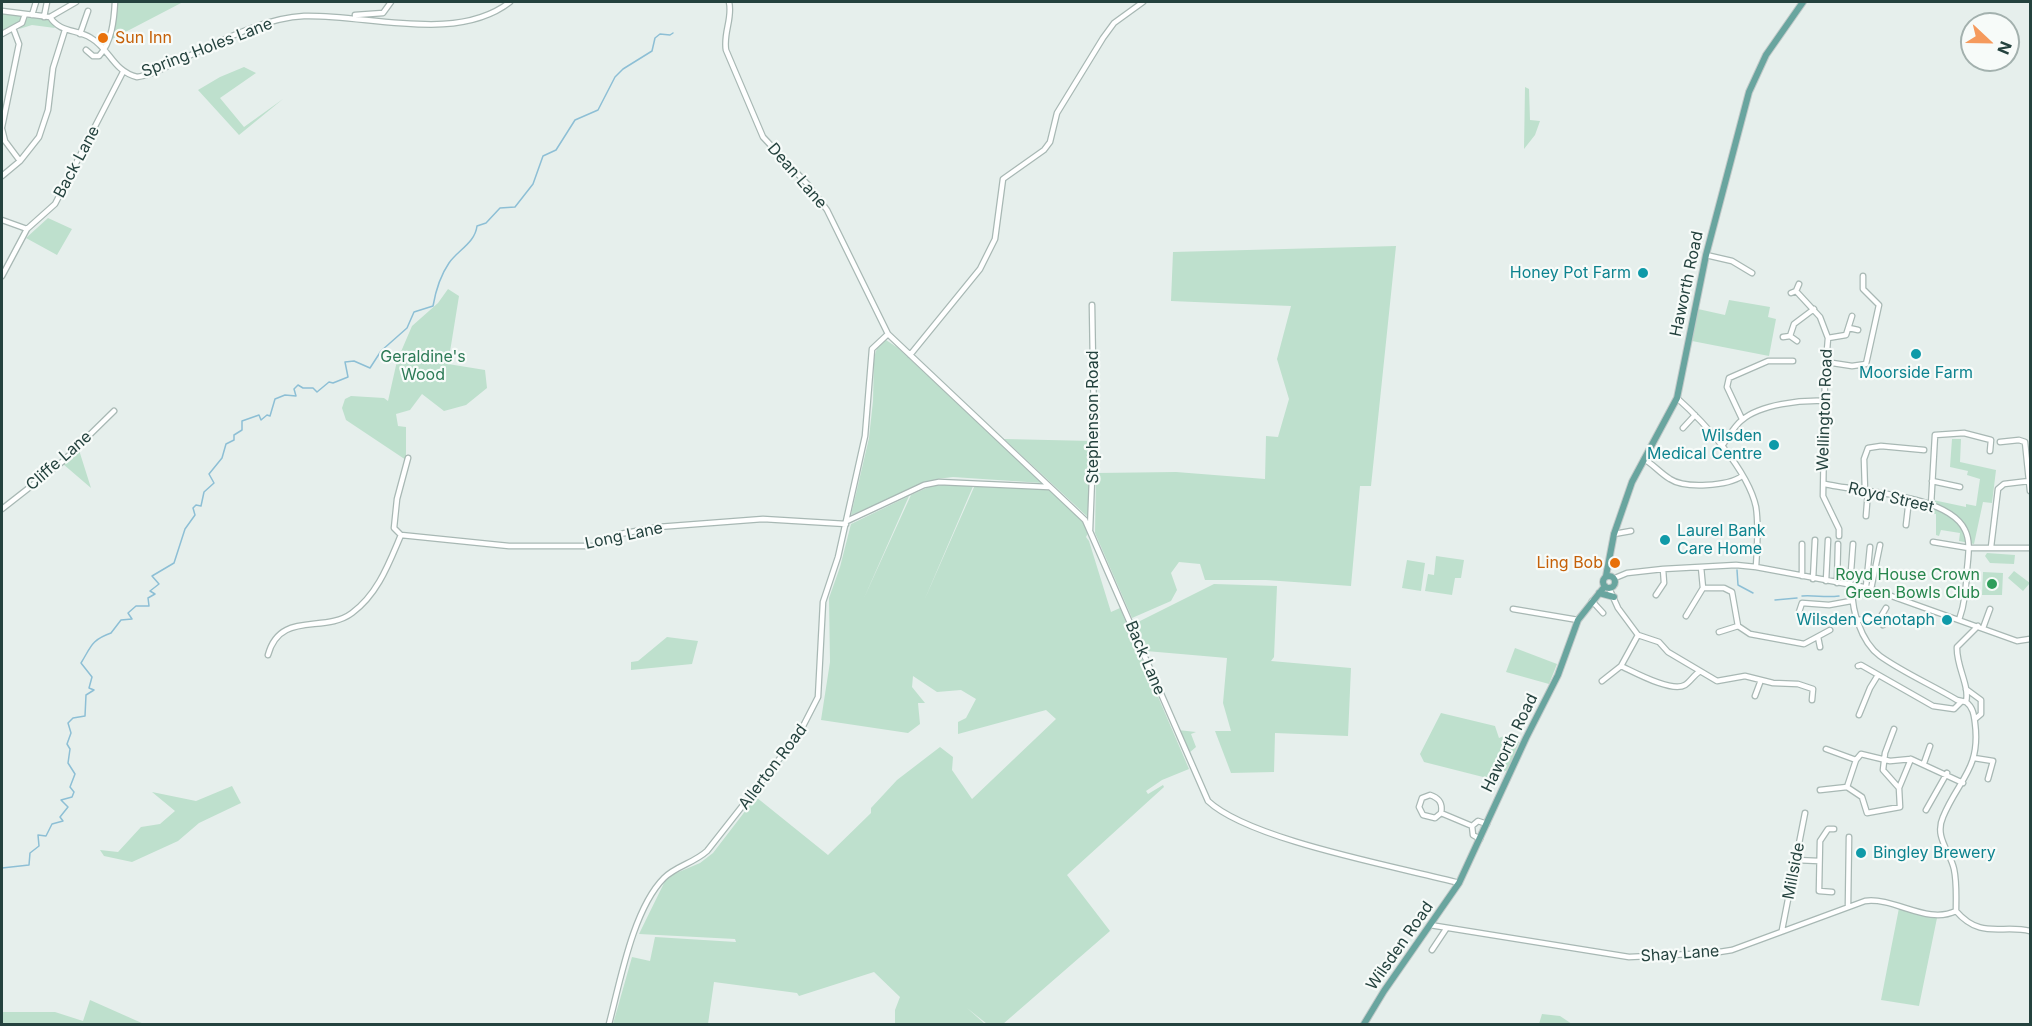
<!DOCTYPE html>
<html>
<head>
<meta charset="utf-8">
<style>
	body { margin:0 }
	#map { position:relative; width:2032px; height:1026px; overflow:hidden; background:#e6efec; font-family:Inter,sans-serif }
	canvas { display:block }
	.frame { position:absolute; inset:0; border:3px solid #24423e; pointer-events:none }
	.north { position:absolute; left:1960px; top:12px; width:60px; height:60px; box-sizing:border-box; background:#f7fbf9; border:2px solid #a3b1ae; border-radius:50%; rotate:112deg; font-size:16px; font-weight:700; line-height:24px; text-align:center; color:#24423e }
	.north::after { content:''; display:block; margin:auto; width:21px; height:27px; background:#f59a5d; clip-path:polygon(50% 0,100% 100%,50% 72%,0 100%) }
</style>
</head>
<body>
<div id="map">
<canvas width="2032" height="1026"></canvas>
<div class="frame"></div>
<div class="north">N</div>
</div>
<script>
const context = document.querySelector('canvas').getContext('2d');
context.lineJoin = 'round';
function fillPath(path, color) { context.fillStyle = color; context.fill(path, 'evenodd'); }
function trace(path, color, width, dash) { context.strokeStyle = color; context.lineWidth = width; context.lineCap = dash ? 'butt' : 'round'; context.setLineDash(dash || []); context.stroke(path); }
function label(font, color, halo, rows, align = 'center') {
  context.font = font + ' Inter,sans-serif'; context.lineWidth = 4.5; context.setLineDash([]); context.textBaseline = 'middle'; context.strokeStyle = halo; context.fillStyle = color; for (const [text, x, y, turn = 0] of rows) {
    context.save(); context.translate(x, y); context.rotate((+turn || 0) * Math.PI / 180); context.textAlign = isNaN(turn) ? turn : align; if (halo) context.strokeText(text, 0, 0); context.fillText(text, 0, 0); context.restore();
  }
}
const green = new Path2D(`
	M117,2H183L112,39Z
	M2,13L23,16V20L2,31Z
	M28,17L50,20L55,28L32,25L19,29Z
	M244,67L256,73L220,98L244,127L283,99L239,135L198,90L220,77Z
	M1525,87L1529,89L1530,120L1540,121L1535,135L1524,149Z
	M48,218L72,229L57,255L26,238Z
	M1396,246L1371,486H1360L1351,586L1266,580H1205L1200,564L1179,562L1171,573L1177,590L1171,601L1132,618L1095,533L1096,473L1176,472L1265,479L1266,436L1278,437L1289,399L1277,359L1291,306L1171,301L1173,252Z
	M448,289L459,296L448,364L485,370L487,388L466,405L444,411L422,394L410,410L396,414L398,426L406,427V460L346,420L342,408L345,399L351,396L384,398L388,401L397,361L412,326L438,303Z
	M1729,300L1770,307L1768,317L1776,319L1769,356L1692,341L1698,309L1725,315Z
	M886,340L898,348L1042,483L953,477L937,479L851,515L869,438L873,401L874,358L877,348Z
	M1004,439L1093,441L1091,520Z
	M1952,439H1961L1960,462L1996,470L1992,503L1983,502L1974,544L1959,541L1960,533L1941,530L1939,536L1936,535V514L1924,512V506L1932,510L1933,500L1966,507V504L1976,506L1980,479L1967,475L1968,471L1950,467Z
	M79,450L91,488L63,464Z
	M955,484H974L924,601L975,485L1050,490L1084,523L1088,533L1086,537L1089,541L1111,612L1120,608L1189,769L1162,780L1146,791L1148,794L1163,785L1164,787L1067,875L1110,931L1003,1024H987L967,1008L985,1024H895V1010L900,997L874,972L799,996L797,993L714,982L708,1024H613L632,957L650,961L655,937L736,942L735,939L639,934L665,881L674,874L700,863L713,853L756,797L828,855L871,813V808L897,780L940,747L953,757L952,770L972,799L1056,719L1046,710L958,734V722L966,718L976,699L961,690L937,692L913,676L912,687L925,703H918L920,724L908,733L821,720L830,662L829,598L840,567L851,524L909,496L864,598L911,495L931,486Z
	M1987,553L2015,555L2014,564L1990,563L1985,556Z
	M1436,556L1464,560L1461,578H1455L1452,595L1425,591L1428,574L1434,575Z
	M1407,560L1425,563L1421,591L1402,588Z
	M2014,571L2030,583L2023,591L2008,578Z
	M1983,572L2003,573L2002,595H1982Z
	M1214,584L1277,586L1274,657L1271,661L1351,668L1348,736L1275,733L1274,772L1231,773L1215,731H1231L1223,703L1227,658L1146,651L1134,624Z
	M667,637L698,641L692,664L631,670V662L638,661Z
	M1515,648L1557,664L1549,684L1506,672Z
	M1441,713L1495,726L1499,738L1504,736L1519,742L1508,770L1487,778L1424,762L1420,754Z
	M1178,730L1196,732L1191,734L1196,747L1189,753Z
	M232,786L241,803L199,823L178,841L132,862L104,856L100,850L118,852L141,827L160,824L175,811L152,792L196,801Z
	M1899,908L1937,918L1919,1006L1881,1000Z
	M90,1000L144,1024H2V1012H55L83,1021Z
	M1542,1014L1560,1016L1572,1024H1539Z`);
const stream = new Path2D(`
	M1737,570L1738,585L1753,593
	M1802,596C1816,595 1825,598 1839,596
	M1775,600L1797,598
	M2,868L29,865L30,853L39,846L38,835L46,836L52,824L63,821L60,817L68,807L61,800L72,797L74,792L70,787L75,774L68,763L70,749L67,744L71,733L68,723L73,718L85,716L86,695L94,690L89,688L92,677L81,663C91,647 91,640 111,633L121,620L132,619L128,613L136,606H149L148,598L155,594L150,591L159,584L152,576L174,563L185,529L195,515L193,508L196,505L201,506L204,492L214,483L209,474L222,458L226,444L234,440V435L242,430V421L259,415L261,420L267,415L270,416L275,399L285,395L296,396L294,389L298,385L303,388H313L317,392L329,382L333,383L348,377L345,362L354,361L370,368L381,351L407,328L414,312L433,306C436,289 440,276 449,263C458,250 475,243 477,226L486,223L500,208L515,207L533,184L543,156L556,150L575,120L598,110L615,77L623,69L652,51L655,38L660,34L670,35L673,33`);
const minor = new Path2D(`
	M729,2C733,18 723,33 726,50L763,137L810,187L827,210L888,334L1085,520L1208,801C1249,840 1399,867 1459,883
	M2,11L50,17L76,2
	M32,15L36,2
	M355,15L383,13L391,2
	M44,17L47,2
	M50,17C60,33 77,29 91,38C110,49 113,71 137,77C152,75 166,67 180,60C218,43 262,18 304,16C367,14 456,44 510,2
	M2,34L22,23L25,14
	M80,34L88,11
	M86,50L93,56H99C112,42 114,20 115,2
	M2,127L19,44L13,28
	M2,129L5,141L20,161
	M2,176L20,161L39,137L48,110L53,68L65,30
	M2,220L27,229
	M1706,255L1732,261L1752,273
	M2,276L27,229L55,204L123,72
	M1796,291L1820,317L1828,338L1825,375L1823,496L1839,529V536
	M1791,293L1796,291L1799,284
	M1849,328L1858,330
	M1790,336L1794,324L1814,309
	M1783,337L1790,336L1797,341
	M1828,338L1846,335L1852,316
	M910,355L980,269L995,239L1003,179L1044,150L1050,142L1057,113L1103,38L1114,23L1143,2
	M1826,362L1852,366L1866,364L1879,305L1863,289V276
	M1677,398C1704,422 1748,470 1756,507C1759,526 1757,548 1756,567
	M1742,419L1727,387L1729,378L1768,361H1793
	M1683,428L1695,415
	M2000,442L2019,440L2025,442L2030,491
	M1722,446C1728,438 1734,426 1742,420C1761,404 1801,400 1825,401
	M1644,459C1654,465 1660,473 1670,479C1685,489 1728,486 1742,476
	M1932,481L1960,487
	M1825,484C1859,492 1948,494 1965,530C1971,542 1968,557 1967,570C1966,588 1965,603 1959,620
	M1865,491L1864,459L1868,448L1881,446L1924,450
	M1931,505L1935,435L1964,433L1991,440L1990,451
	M2,509L62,462L114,411
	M1866,516L1868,491
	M847,521L924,485L939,482L1049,487
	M1906,525L1909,499
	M1090,530L1094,426L1092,305
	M1614,534L1631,531
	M401,535L509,546H593L620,534L658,527L763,519L846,524
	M401,535L394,528L397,499L408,458
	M1933,542L1969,548H2030
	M1991,547L1998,489L2004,484L2029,481
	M1802,576V544
	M1615,578L1627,573L1663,569L1736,565L1756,567L1869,588L2017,641L2030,639
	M1813,579L1815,540
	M1826,581L1828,540
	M1837,583L1838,544
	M1850,585L1853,544
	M1853,585C1850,607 1861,642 1880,656C1904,673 1932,685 1957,700L1966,702
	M1866,587L1870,547
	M1609,588L1618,608L1638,635L1659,642L1668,652L1717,681L1745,676L1773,683L1798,684L1813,689L1812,700
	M1703,588H1724L1732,592L1738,626L1719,632
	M1871,589L1880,545
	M1656,595L1664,583L1663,569
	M1592,601L1603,613
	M1513,609L1578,620
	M1799,612L1802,603L1829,605L1851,601
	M1686,616L1703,588L1701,567
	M1880,618L1886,608
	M1857,620L1880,618L1883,625
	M1738,626L1750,634L1804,644L1830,630
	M1983,628L1990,609
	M1818,637L1820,647
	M268,655C280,610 324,634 352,613C378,594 389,563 401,535
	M1621,666C1634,672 1672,693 1685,685C1690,682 1694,675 1699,672
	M1858,666L1861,665L1933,706L1954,709L1961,702
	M1602,681L1621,666L1638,635
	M1966,689L1981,700V714L1975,719
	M1755,696L1761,680
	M1859,715L1870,688L1878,675
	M1894,729L1885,753L1883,770L1899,788
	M1826,749L1856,760
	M1974,758L1993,761L1988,779
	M1911,759L1899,788L1900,807L1867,813L1862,797L1847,787L1856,760L1861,754L1890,761L1911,759L1963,783
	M1924,763L1930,746
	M1820,790L1847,787
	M1926,810L1947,773
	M1441,813C1443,803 1439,798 1430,795L1422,798L1419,807L1423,815L1435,818L1441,813L1472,826
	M1480,839L1473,835L1472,826L1478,821L1487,824
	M1796,860L1819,861
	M1832,892L1819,891L1820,841L1828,829H1834
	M1848,906L1849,837
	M1956,911C1956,897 1957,883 1954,869C1950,851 1934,837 1943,817C1958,780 1981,769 1975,723C1974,715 1973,707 1966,702C1970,686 1956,666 1957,647L1978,626
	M1956,911C1981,940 2002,924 2030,931
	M1430,925L1629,957L1713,953L1732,950L1865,901C1895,897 1927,925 1956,911
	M1782,930L1805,813
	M1432,950L1446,929
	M609,1024C620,982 633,909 664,878C676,866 694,863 707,851L799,734L818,697L823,602L838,557L865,436L872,349L888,334`);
const major = new Path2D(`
	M1603 582a6 6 0 1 1 12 0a6 6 0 1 1-12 0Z
	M1606,576L1614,534L1632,482L1677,398L1706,255L1749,92L1766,55L1803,2
	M1599,593L1614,597
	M1364,1024L1384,991L1459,883L1526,738L1558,675L1578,620L1605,586`);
const markers = [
	[103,38,6,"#e8710a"],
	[1643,273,6,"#0f9aa8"],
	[1916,354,6,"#0f9aa8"],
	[1774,445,6,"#0f9aa8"],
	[1665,540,6,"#0f9aa8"],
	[1615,563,6,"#e8710a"],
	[1992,584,6,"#2e9e5b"],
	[1947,620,6,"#0f9aa8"],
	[1861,853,6,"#0f9aa8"]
];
const foodNames = [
	["Sun Inn",115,38],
	["Ling Bob",1603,563,"right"]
];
const streetNames = [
	["Spring Holes Lane",207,48,-21],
	["Back Lane",77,162,-62],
	["Dean Lane",797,176,49],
	["Haworth Road",1687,284,-78],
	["Wellington Road",1825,410,-88],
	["Stephenson Road",1093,417,-90],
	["Cliffe Lane",59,461,-41],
	["Royd Street",1891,498,13],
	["Long Lane",624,536,-12],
	["Back Lane",1145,658,67],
	["Haworth Road",1510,743,-64],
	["Allerton Road",773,767,-53],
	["Millside",1794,871,-79],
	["Wilsden Road",1400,946,-55],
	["Shay Lane",1680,954,-4]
];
const cultureNames = [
	["Honey Pot Farm",1631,273],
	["Moorside Farm",1916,373,"center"],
	["Wilsden",1762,436],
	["Medical Centre",1762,454],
	["Laurel Bank",1677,531,"left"],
	["Care Home",1677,549,"left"],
	["Wilsden Cenotaph",1935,620],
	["Bingley Brewery",1873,853,"left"]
];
const parkNames = [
	["Geraldine's",423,357],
	["Wood",423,375]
];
const leisureNames = [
	["Royd House Crown",1980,575],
	["Green Bowls Club",1980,593]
];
fillPath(green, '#bee0cd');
trace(stream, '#8dbfd5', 1.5);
trace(minor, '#a8b8b4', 7);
trace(major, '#c2cac9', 8);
trace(minor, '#fff', 4.5);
trace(major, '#69a59f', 6);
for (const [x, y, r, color] of markers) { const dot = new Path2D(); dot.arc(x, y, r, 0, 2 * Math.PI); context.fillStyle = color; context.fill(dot); trace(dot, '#f7fbf9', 2); }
label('16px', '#c56008', '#f7fbf9', foodNames, 'left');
label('16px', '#24423e', '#f7fbf9', streetNames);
label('16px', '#0d838f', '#f7fbf9', cultureNames, 'right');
label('16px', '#2c7a56', '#f7fbf9', parkNames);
label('16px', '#27864d', '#f7fbf9', leisureNames, 'right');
</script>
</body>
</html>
